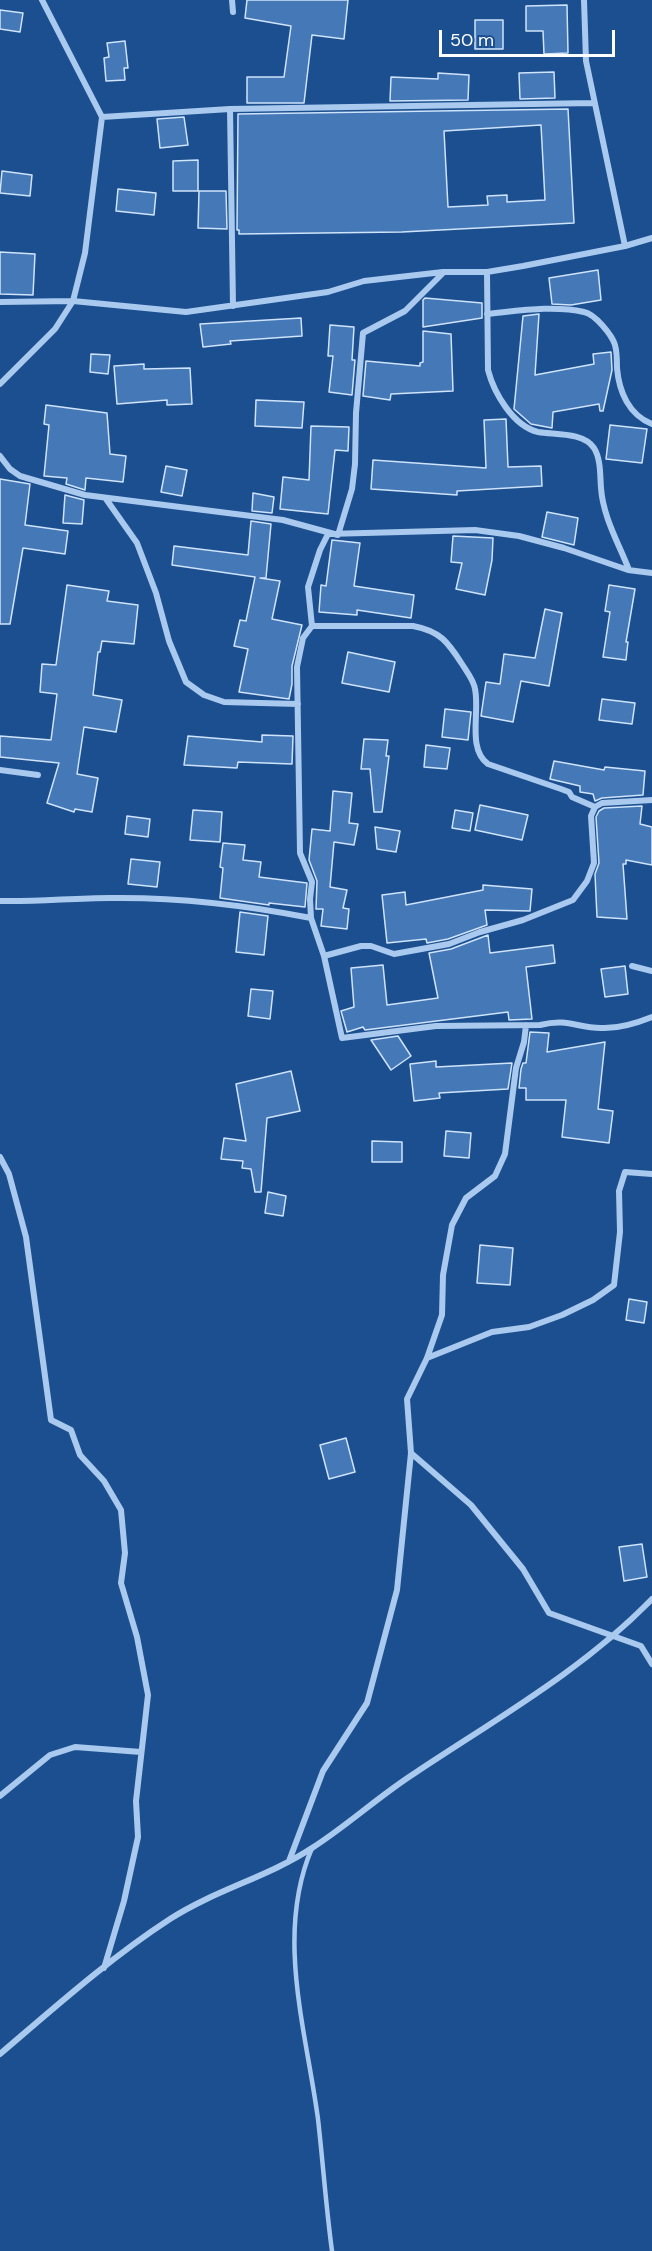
<!DOCTYPE html>
<html>
<head>
<meta charset="utf-8">
<style>
	body { margin:0 }
	#map { position:relative; width:652px; height:2251px; overflow:hidden; background:#1b4f8f; font-family:"DM Sans",sans-serif }
	canvas { display:block }
	.scale { position:absolute; left:439px; top:30px; width:176px; height:27px; box-sizing:border-box; border:3px solid #fff; border-top:0; padding-left:8px; font-size:18px; line-height:21px; white-space:nowrap; color:#fff; -webkit-text-stroke:4px #1b4f8f; paint-order:stroke }
</style>
</head>
<body>
<div id="map">
<canvas width="652" height="2251"></canvas>
<div class="scale">50 m</div>
</div>
<script>
const context = document.querySelector('canvas').getContext('2d');
context.lineJoin = 'round';
function fillPath(path, color) { context.fillStyle = color; context.fill(path, 'evenodd'); }
function trace(path, color, width, dash) { context.strokeStyle = color; context.lineWidth = width; context.lineCap = dash ? 'butt' : 'round'; context.setLineDash(dash || []); context.stroke(path); }
const building = new Path2D(`
	M247,0H348L344,39L312,35L304,103H247V77H284L291,26L245,18Z
	M567,5L568,53L544,54L543,31H526V6Z
	M0,10L23,13L20,32L0,29Z
	M475,20H503V49H475Z
	M125,41L128,68H124L125,80L106,81L104,58L109,57L107,43Z
	M554,72L555,98L520,99L519,73Z
	M438,73L469,75L468,100L390,101L391,77L438,79Z
	M568,109L574,223L402,232L239,234V230H237L238,114ZM541,125L545,200L507,202V195L487,196L488,205L448,207L444,131Z
	M184,117L188,145L160,148L157,119Z
	M198,160V191H173V161Z
	M2,171L32,175L30,196L0,193Z
	M118,189L156,193L154,215L116,211Z
	M199,191H226L227,229L198,228Z
	M0,252L35,254L33,295L0,294Z
	M598,270L601,300L571,305L552,304L549,278Z
	M425,298L482,303V318L423,327V300Z
	M539,314L535,375L594,364L593,354L611,352L612,370L603,411H600L599,404L553,412L552,428L531,424L514,409L523,316Z
	M301,318L302,336L230,341L231,344L203,347L200,324Z
	M330,325L354,327L352,360H355L352,395L329,392L333,356H328Z
	M423,331L451,334L453,391L391,394L390,400L363,396L366,361L420,366V363L423,362Z
	M91,354L110,355L108,374L90,372Z
	M144,364V369L190,368L192,404L167,405V400L117,404L114,366Z
	M256,400L304,402L302,428L255,426Z
	M46,405L107,413L110,454L126,456L123,482L86,478L85,490L66,484L67,478L44,476L49,425L44,424Z
	M506,419L508,467L541,466L542,486L457,491V495L371,489L373,460L486,468L484,420Z
	M610,425L647,429L642,463L606,459Z
	M311,426L349,427L348,451L335,450L328,514L280,509L283,477L309,480Z
	M166,466L187,470L182,496L161,492Z
	M0,479L30,484L25,525L68,531L65,554L23,548L10,624H0Z
	M253,493L274,497L272,513L252,511Z
	M65,495L84,500L82,524L63,523Z
	M547,512L578,518L574,545L542,537Z
	M251,521L271,524L266,578H260L280,581L272,619L302,625L292,666V684L289,699L239,692L248,649L234,646L240,620L246,621L255,577L172,565L174,546L248,555Z
	M453,536L493,538L492,560L485,595L456,589L462,563L451,562Z
	M332,540L360,543L354,586L414,595L411,618L357,610V615L319,612L321,585L326,586Z
	M67,585L109,591L107,601L138,605L134,644L102,641L100,652H98L93,695L122,700L116,732L84,727L77,774L98,778L92,812L75,809L74,812L47,803L59,763L0,757V736L51,740L57,694L40,692L42,664L56,665Z
	M609,585L635,589L626,642H628L626,660L603,657L610,612L605,611Z
	M545,609L562,613L549,686L521,681L513,722L481,716L486,682L500,684L504,654L535,658Z
	M348,652L395,662L389,692L342,683Z
	M602,699L635,703L632,724L599,720Z
	M445,709L471,712L468,740L442,737Z
	M262,735L293,736L292,764L238,762L237,768L184,765L188,736L262,742Z
	M364,739L388,740L386,756H389L382,812H374L370,769H361Z
	M426,745L450,748L447,769L424,767Z
	M554,761L604,770L605,767L645,771L643,795L602,798L595,801L593,794L580,792V786L550,779Z
	M333,791L352,793L349,823L358,824L354,845L334,842L330,887L347,890L343,908L349,909L347,929L321,926L323,909H316L317,881L309,860L312,829L330,831Z
	M480,805L528,815L522,840L475,830Z
	M642,806L640,824L652,827V865L626,860V864H623L627,919L597,917L595,874L599,863L596,817L599,811L604,808Z
	M193,810L222,812L220,842L190,840Z
	M455,810L473,813L470,831L452,828Z
	M127,816L150,819L148,837L125,834Z
	M375,827L400,831L396,852L377,849Z
	M223,843L245,845L243,860L261,862L259,877L307,883L305,907L269,903V905L220,898L223,868L220,867Z
	M131,859L160,862L157,887L128,884Z
	M483,885L532,889L530,911L485,910L487,925L448,939L427,943L426,939L387,943L382,895L405,892L406,905L483,890Z
	M240,912L268,916L264,955L236,952Z
	M488,935L490,953L553,945L555,963L526,967L532,1019L509,1020L508,1012L365,1030L363,1027L347,1032L341,1011L354,1007L351,968L383,965L387,1005L438,998L429,953L451,949Z
	M625,966L628,994L605,997L601,969Z
	M251,989L273,991L270,1019L248,1016Z
	M530,1032L549,1033L547,1052L605,1042L598,1109L613,1111L609,1143L562,1137L566,1100H526V1088H519L521,1069L523,1063H526Z
	M398,1036L411,1056L391,1070L371,1040Z
	M436,1061V1067L512,1063L508,1089L439,1093L440,1098L414,1101L410,1064Z
	M291,1071L300,1111L267,1118L261,1192H255L251,1169L242,1168L243,1161L221,1159L224,1138L246,1141L236,1084Z
	M446,1131L471,1133L469,1158L444,1156Z
	M372,1141L402,1142V1162H372Z
	M268,1192L286,1196L283,1216L265,1213Z
	M480,1245L513,1248L510,1285L477,1283Z
	M629,1299L647,1302L644,1323L626,1320Z
	M346,1438L355,1472L329,1479L320,1445Z
	M642,1544L647,1577L624,1581L619,1547Z`);
const service = new Path2D(`
	M312,1848C275,1934 306,2030 318,2119C323,2163 326,2207 332,2251`);
const minor = new Path2D(`
	M232,0L233,12
	M584,0L586,61L625,246
	M230,109L233,306
	M102,117L230,109L593,103
	M487,272L488,370C494,393 513,426 538,432C555,435 583,432 594,448C601,459 600,476 601,488C603,517 619,544 629,570
	M0,302L73,301L85,253L102,117L42,0
	M487,314C518,311 553,305 584,312C595,314 612,335 615,345C617,352 617,361 617,368C619,392 629,415 652,424
	M0,384L55,329L73,301L186,312L328,292L364,281L443,272H487L523,266L625,246L652,238
	M0,456L10,469L20,476L85,495L283,520L338,535L352,489L355,464L356,413L363,333L405,311L443,273
	M106,499L137,543L156,593L169,641L186,682L204,695L224,702L298,704
	M652,573L628,570L564,548L519,536L475,530L328,534L320,550L308,587L312,626L303,638L297,667L300,853L312,882L310,899L311,918L324,956L342,1038L436,1026L540,1025C569,1018 576,1028 601,1028C618,1029 637,1023 652,1017
	M312,626H413C440,631 448,642 462,664C467,672 474,681 475,689C480,712 467,749 488,764L561,789L569,792L572,797L595,807L602,803L652,800
	M0,770L38,775
	M0,901C37,902 73,898 110,898C178,897 245,905 311,918
	M324,956L361,946H371L394,954L449,944L480,932L523,920L573,900L587,881L594,863L591,816L595,807
	M632,966L652,971
	M0,1157L9,1174L26,1237L51,1420L71,1430L80,1455L104,1481L121,1510L125,1553L121,1583L137,1637L148,1695L136,1801L138,1837L124,1901L104,1968
	M427,1358L492,1332L529,1327L562,1315L593,1300L614,1285L620,1232L619,1191L625,1172L652,1174
	M411,1453L471,1505L523,1569L549,1613L641,1646L652,1664
	M0,1796L50,1755L75,1747L141,1752
	M289,1861L323,1771L367,1703L397,1590L411,1453L407,1399L427,1358L442,1315L443,1275L452,1225L466,1198L495,1176L505,1154L516,1068L524,1042L526,1025
	M0,2054C55,2007 110,1958 170,1919C215,1890 268,1877 312,1848C348,1825 379,1796 415,1773C496,1719 583,1670 652,1599`);
fillPath(building, '#4478b7');
trace(building, '#cfe3fa', 1.5);
trace(service, '#a9c9ee', 4.5);
trace(minor, '#a9c9ee', 6);
</script>
</body>
</html>
